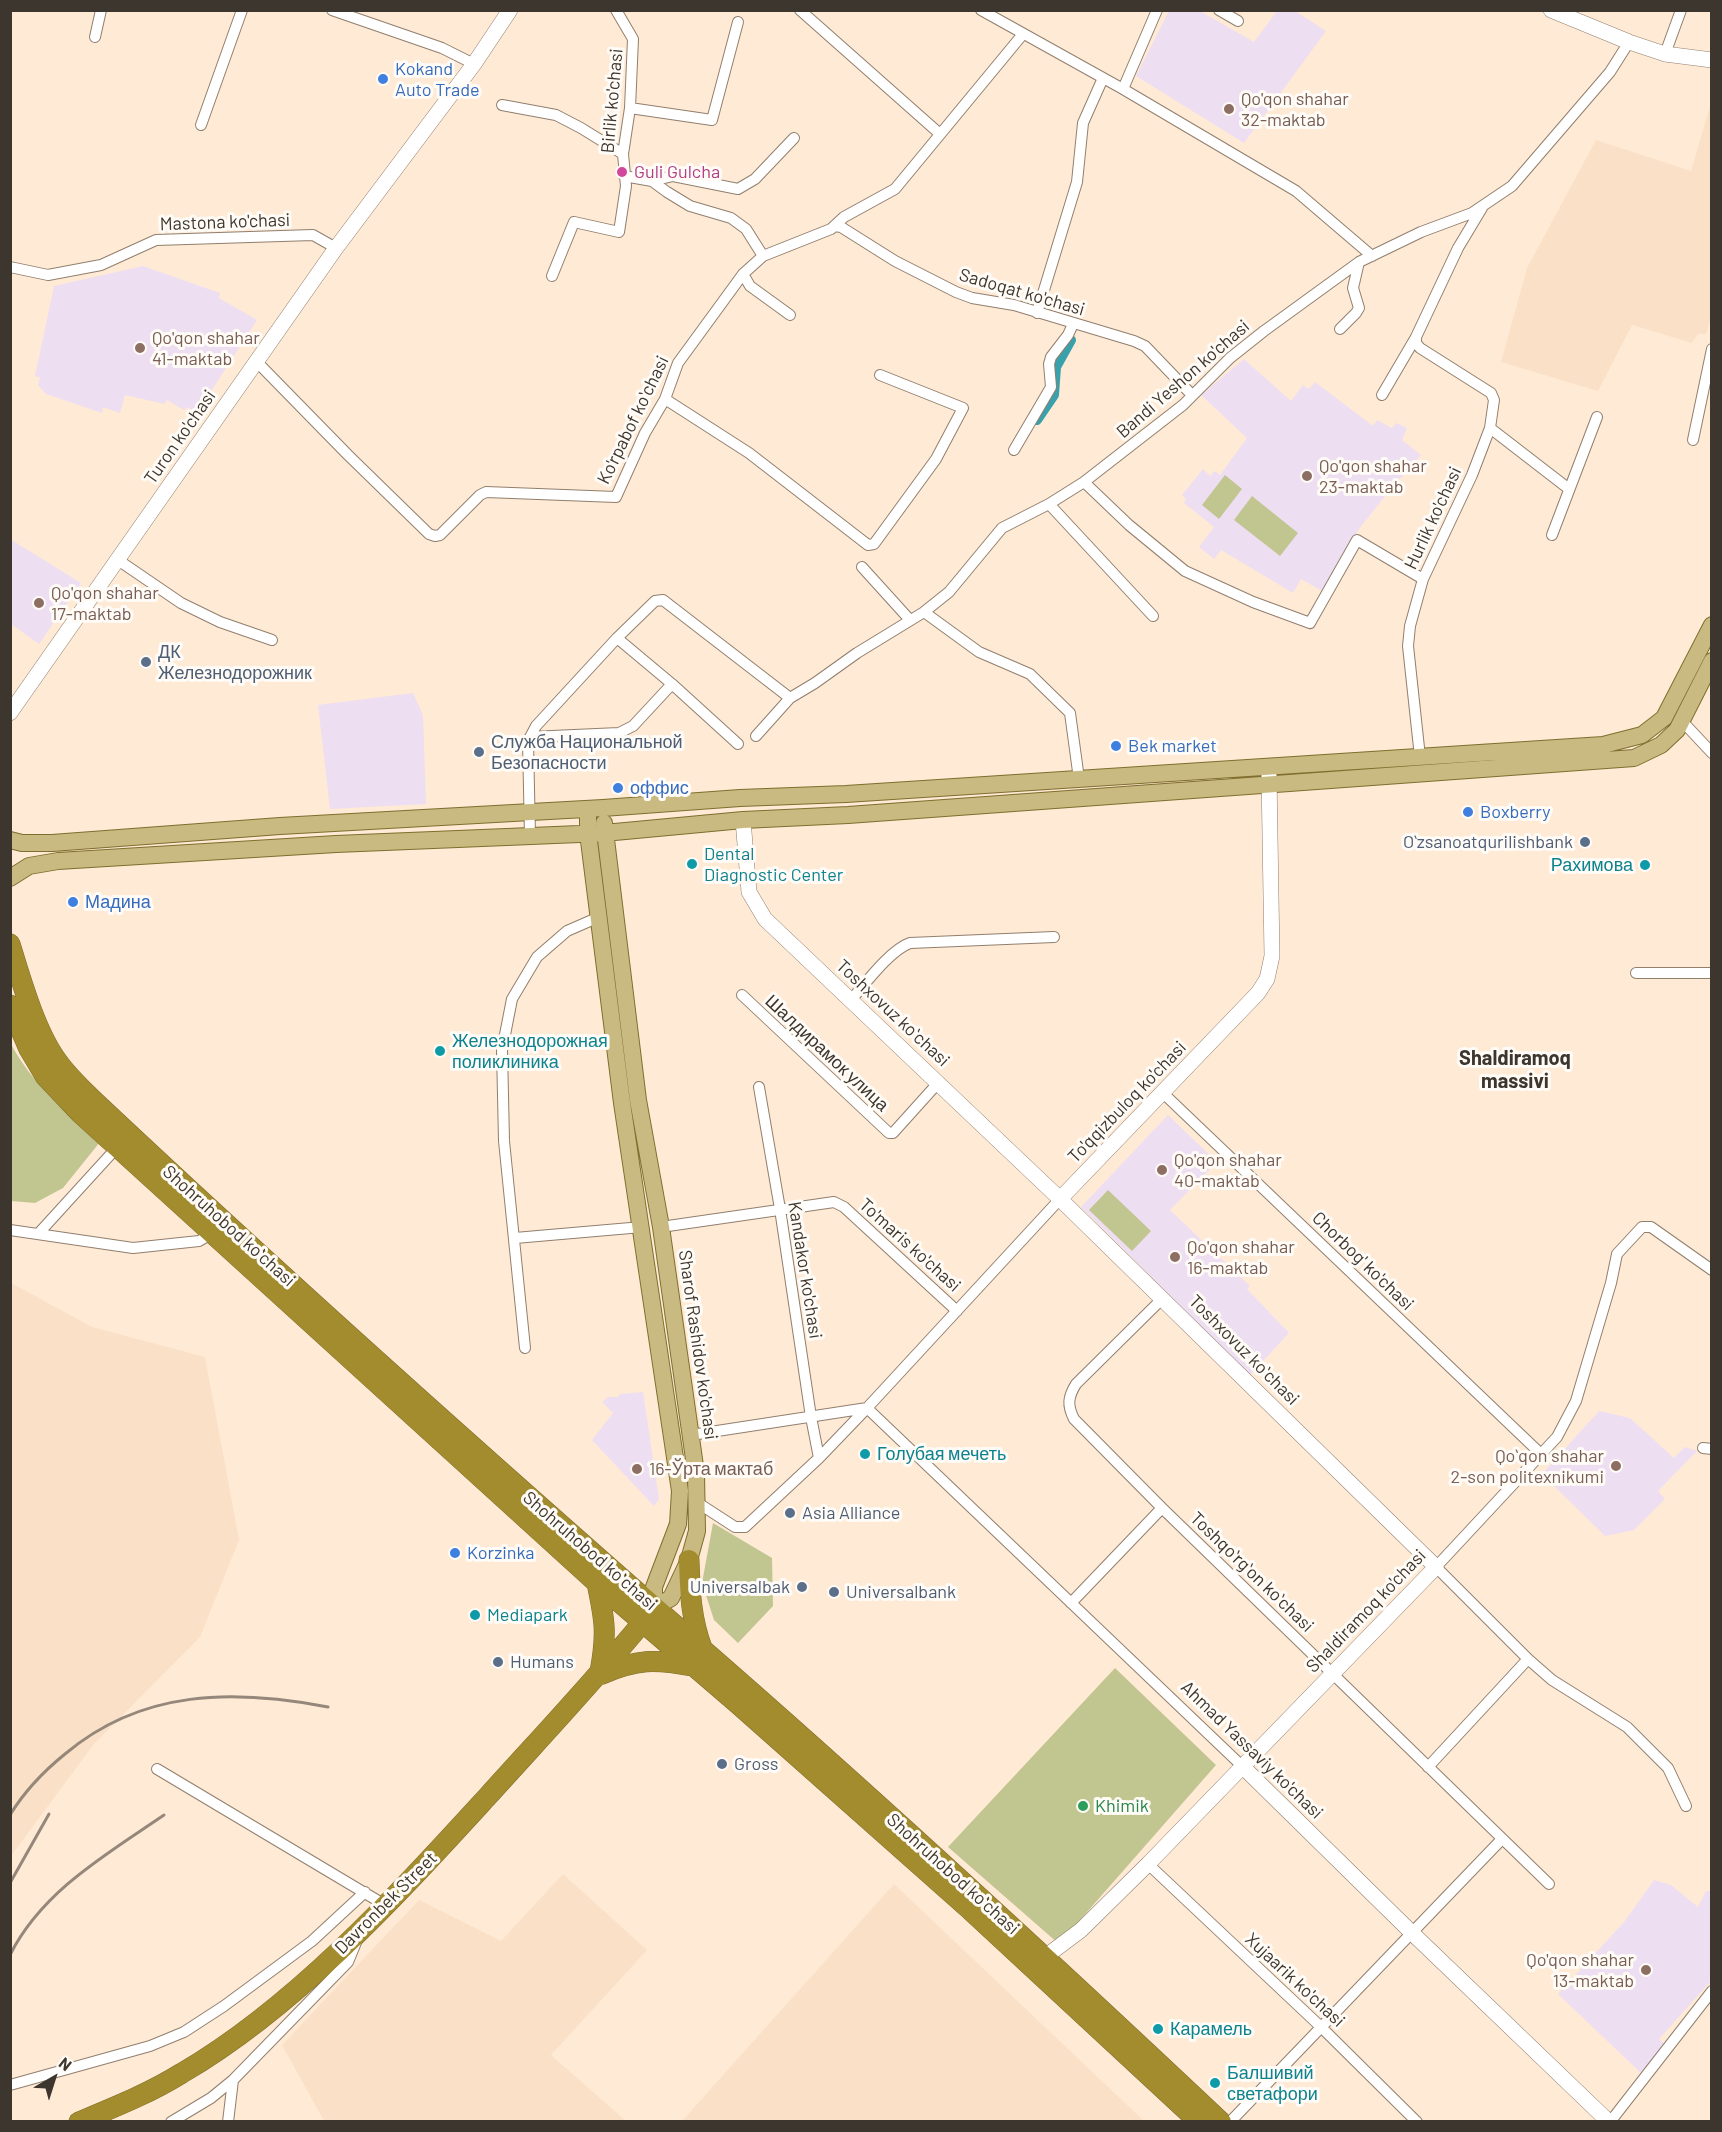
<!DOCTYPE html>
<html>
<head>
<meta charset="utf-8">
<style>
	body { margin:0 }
	#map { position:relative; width:1722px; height:2132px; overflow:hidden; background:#ffead6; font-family:Barlow,sans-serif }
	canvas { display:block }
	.frame { position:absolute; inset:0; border:12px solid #3d362e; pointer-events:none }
	.north { position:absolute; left:24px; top:2048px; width:60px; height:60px; -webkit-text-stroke:4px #fffbf6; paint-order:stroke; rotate:39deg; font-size:16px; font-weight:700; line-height:24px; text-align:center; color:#3d362e }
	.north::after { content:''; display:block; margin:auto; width:21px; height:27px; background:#3d362e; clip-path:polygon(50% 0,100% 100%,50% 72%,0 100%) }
</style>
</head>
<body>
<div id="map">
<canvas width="1722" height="2132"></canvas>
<div class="frame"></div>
<div class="north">N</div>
</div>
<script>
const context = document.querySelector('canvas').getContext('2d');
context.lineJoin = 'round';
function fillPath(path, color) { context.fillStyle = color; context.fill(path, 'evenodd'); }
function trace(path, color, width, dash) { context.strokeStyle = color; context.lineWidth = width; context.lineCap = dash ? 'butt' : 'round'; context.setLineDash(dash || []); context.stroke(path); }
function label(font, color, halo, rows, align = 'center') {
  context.font = font + ' Barlow,sans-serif'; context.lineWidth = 6; context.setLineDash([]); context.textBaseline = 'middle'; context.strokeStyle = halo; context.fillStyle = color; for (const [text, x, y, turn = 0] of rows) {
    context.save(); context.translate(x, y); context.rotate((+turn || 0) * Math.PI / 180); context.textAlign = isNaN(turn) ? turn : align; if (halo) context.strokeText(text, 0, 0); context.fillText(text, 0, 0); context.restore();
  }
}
const built = new Path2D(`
	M1711,103L1712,313L1706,334H1698L1692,343L1632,325L1598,391L1501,362L1527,268L1596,140L1691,171Z
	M11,1283L92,1327L205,1357L239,1540L200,1637L94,1744L11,1856Z
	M563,1874L647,1950L551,2055L626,2121H324L282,2045L419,1900L501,1941Z
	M894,1884L1144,2121H682Z`);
const education = new Path2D(`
	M1169,11H1200L1254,42L1277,11H1295L1326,31L1244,143L1136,76Z
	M143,266L220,293L219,298L257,320L197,413L187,407L184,410L167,400L165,404L125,395L120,413L103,407L102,413L46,394L38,385L40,378L35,376L54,286Z
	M1244,359L1291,401L1303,385L1309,389L1315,382L1373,426L1377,420L1392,428L1396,423L1407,428L1402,440L1421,455L1386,495L1359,529L1322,591L1301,579L1293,593L1221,550L1214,559L1199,547L1214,527L1184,503L1186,499L1182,495L1203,469L1210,476L1215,471L1220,475L1247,438L1201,395Z
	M10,539L81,583L39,644L11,624Z
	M413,693L423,715L426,804L330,809L318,705Z
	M1168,1115L1217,1162L1170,1210L1250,1286L1247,1289L1289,1333L1250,1375L1081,1207Z
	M643,1392L659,1499L654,1506L592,1440L613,1413L602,1402L608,1397H618L620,1394Z
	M1599,1411L1630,1418L1674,1458L1685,1447L1697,1451L1658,1491L1665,1499L1634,1530L1605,1536L1542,1474Z
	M1654,1880L1671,1885L1698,1907L1706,1891H1711V1981L1659,2039L1665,2044L1642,2074L1558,1994L1624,1922Z`);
const green = new Path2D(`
	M1225,475L1242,489L1219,519L1202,505Z
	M1252,496L1298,533L1280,556L1234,520Z
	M10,1042C30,1082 67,1113 100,1142L63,1188L35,1203L11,1201Z
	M1108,1190L1151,1231L1132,1251L1089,1210Z
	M713,1523L772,1558L773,1606L738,1643L714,1620L702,1583Z
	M1115,1668L1216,1765L1059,1944L948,1847Z`);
const canal = new Path2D(`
	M1037,420L1054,395L1056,367L1071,340`);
const street = new Path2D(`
	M332,10L442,48L474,64
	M800,10L940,134
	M981,10L1123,89L1296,191L1372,256
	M1219,10L1238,21
	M95,37L101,10
	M1665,54L1681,10
	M1123,89L1157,10
	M502,105L556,115L581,128L623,154
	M630,108L712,120L738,22
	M201,125L242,10
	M624,176L652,181L667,192L690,206L731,218L746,229L763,256
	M652,181L673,176L738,189L755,179L794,138
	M834,226L841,227L895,261L956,292L972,298L1014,305L1134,341L1145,346L1192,395
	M10,267L48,275L101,265L156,240L313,235L336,248
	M743,274L750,286L790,315
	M552,276L574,222L619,232L626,186L623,154L630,108L633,39L616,10
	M1037,313L1077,182L1083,123L1103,78
	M1340,329L1356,313L1359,308L1353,288L1359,262
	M257,362L348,455L429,534L435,536L440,535L480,495L486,492L616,497L645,433L665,399L678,363L743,274L763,256L831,229L844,217L895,189L1023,34
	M1382,395L1416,337
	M665,399L749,453L868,545L874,544L936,459L963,408L880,375
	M1490,428L1569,489
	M1693,440L1712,349
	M1014,450L1051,387L1049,364L1051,357L1068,335L1073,324
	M1084,482L1129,525L1185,571L1253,602L1310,623L1357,540L1423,579
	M1049,504L1153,616
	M1552,535L1597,417
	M118,560L181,603L220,622L272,640
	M862,567L910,620
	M924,612L979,652L1030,674L1070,713L1079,779
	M617,638L672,684L738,744
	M1682,721L1712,753
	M756,736L790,698
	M530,737L619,733L633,726L672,684
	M1420,757L1408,646L1410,626L1423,579L1472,475L1490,428L1494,400L1491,393L1420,348L1416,343V337L1458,248L1482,208
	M530,836L528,741L536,726L617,638L655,601L663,600L790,698L815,683L857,653L924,612L949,592L1002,528L1049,504L1084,482L1183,405L1230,358L1264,331L1359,262L1421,232L1472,213L1512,186L1610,72L1629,42
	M1636,973H1712
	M742,995L889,1133H893L938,1083
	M851,1000C865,984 890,950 910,943L1054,937
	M759,1087L780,1209L811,1417L819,1458
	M1163,1093L1541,1454
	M661,1227L834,1202L844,1207L957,1311
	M10,1230L133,1248L199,1241L213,1233
	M38,1234L121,1143
	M515,1238L642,1227
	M1163,1298L1076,1384C1068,1397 1067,1405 1074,1419L1162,1508L1549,1884
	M525,1348L504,1141L502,1050L512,999L537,957L567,931L599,917
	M691,1435L867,1408L1060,1199
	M1703,1448L1712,1449
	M698,1503L735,1527H745L819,1458L867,1408L1242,1766
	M1071,1603L1162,1508
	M1428,1767L1528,1659
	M157,1769L385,1905
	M1686,1806L1668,1768L1627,1727L1552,1680L1528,1659L1436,1567L1557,1437L1576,1401L1611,1283L1617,1254L1642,1227H1651L1712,1270
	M1148,1864L1321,2027L1417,2122
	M10,2085L150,2046L184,2032L224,2006L312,1941L365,1892
	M171,2122L211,2098L233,2080L348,1962L357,1940
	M228,2122L233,2080
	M1230,2122L1502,1839
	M1610,2122L1712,1991`);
const secondary = new Path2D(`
	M1551,10L1629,42L1665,54L1712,60
	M10,713L336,248L474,64L510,10
	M743,820L749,892L765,919L1060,1199L1436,1567L1148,1864L1081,1930L1045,1957L1039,1965
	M1060,1199L1258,993L1267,979L1272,956L1269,775
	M1242,1766L1411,1932L1609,2122`);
const primary = new Path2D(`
	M588,809V833L622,1103L680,1491L678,1524L654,1587V1608
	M604,823L638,1100L661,1227L696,1473L697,1531L689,1560L671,1598L654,1608
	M10,840L22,843H52L280,826L603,808L740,798L846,794L1603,745L1642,735L1664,718L1712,625
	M10,878L29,866L58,861L336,844L604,833L743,820L848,815L1634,758L1661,745L1677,730L1712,661`);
const highway = new Path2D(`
	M10,944C21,980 36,1033 58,1062C68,1076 81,1088 93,1100C292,1287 495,1468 701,1648C878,1802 1050,1961 1221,2122
	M10,1005L29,1049L45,1076L80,1113L597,1583L738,1704L968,1908L1199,2122
	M689,1560C690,1592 691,1619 702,1648
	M597,1583C605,1621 607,1634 600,1672
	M602,1674C637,1659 655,1659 692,1666
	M79,2122C115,2107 150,2093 182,2073C297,2006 399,1893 488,1796C543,1735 599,1676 651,1612`);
const rail = new Path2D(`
	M10,1815C24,1792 44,1771 65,1754C142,1689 234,1689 328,1707
	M10,1883L49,1814
	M10,1955C42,1891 107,1854 164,1815`);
const markers = [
	[383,79,6,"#3f7fe0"],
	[1229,109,6,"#8d6e63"],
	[622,172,6,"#d1479c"],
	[140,348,6,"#8d6e63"],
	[1307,476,6,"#8d6e63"],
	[39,603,6,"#8d6e63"],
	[146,662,6,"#5c6f8a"],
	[1116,746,6,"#3f7fe0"],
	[479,752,6,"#5c6f8a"],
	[618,788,6,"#3f7fe0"],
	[1468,812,6,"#3f7fe0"],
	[1585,842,6,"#5c6f8a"],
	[692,864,6,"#0f9aa8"],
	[1645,865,6,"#0f9aa8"],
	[73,902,6,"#3f7fe0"],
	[440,1051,6,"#0f9aa8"],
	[1162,1170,6,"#8d6e63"],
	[1175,1257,6,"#8d6e63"],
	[865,1454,6,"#0f9aa8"],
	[1616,1466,6,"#8d6e63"],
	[637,1469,6,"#8d6e63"],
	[790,1513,6,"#5c6f8a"],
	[455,1553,6,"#3f7fe0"],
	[802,1587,6,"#5c6f8a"],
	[834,1592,6,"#5c6f8a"],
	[475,1615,6,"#0f9aa8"],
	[498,1662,6,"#5c6f8a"],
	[722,1764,6,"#5c6f8a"],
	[1083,1806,6,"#2e9e5b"],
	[1646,1970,6,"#8d6e63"],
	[1158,2029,6,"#0f9aa8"],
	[1215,2083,6,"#0f9aa8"]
];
const shopNames = [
	["Kokand",395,69],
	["Auto Trade",395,90],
	["Bek market",1128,746],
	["оффис",630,788],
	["Boxberry",1480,812],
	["Мадина",85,902],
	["Korzinka",467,1553]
];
const educationNames = [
	["Qo'qon shahar",1241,99],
	["32-maktab",1241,120],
	["Qo'qon shahar",152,338],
	["41-maktab",152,359],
	["Qo'qon shahar",1319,466],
	["23-maktab",1319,487],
	["Qo'qon shahar",51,593],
	["17-maktab",51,614],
	["Qo'qon shahar",1174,1160],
	["40-maktab",1174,1181],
	["Qo'qon shahar",1187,1247],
	["16-maktab",1187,1268],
	["Qoʻqon shahar",1604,1456,"right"],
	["2-son politexnikumi",1604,1477,"right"],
	["16-Ўрта мактаб",649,1469],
	["Qo'qon shahar",1634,1960,"right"],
	["13-maktab",1634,1981,"right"]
];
const streetNames = [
	["Birlik ko'chasi",612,101,-85],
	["Mastona ko'chasi",225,222,-2],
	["Sadoqat ko'chasi",1022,292,16],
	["Bandi Yeshon ko'chasi",1183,379,-41],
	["Ko'rpabof koʻchasi",633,420,-64],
	["Turon ko'chasi",180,437,-55],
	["Hurlik ko'chasi",1433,518,-65],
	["Toshxovuz koʻchasi",893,1013,43],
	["Шалдирамок улица",827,1053,43],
	["To'qqizbuloq ko'chasi",1127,1102,-46],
	["Shohruhobod koʻchasi",229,1226,42],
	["To'maris ko'chasi",910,1245,42],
	["Chorbog' ko'chasi",1363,1261,44],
	["Kandakor ko'chasi",805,1270,81],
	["Sharof Rashidov ko'chasi",698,1345,82],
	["Toshxovuz koʻchasi",1244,1350,45],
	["Shohruhobod koʻchasi",590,1551,41],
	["Toshqoʻrgʻon koʻchasi",1252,1572,44],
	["Shaldiramoq ko'chasi",1366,1611,-46],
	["Ahmad Yassaviy ko'chasi",1252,1750,44],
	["Shohruhobod koʻchasi",953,1874,42],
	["Davronbek Street",386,1903,-45],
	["Xujaarik ko'chasi",1295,1980,43]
];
const hotelNames = [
	["Guli Gulcha",634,172]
];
const serviceNames = [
	["ДК",158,652],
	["Железнодорожник",158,673],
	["Служба Национальной",491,742],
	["Безопасности",491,763],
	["Oʻzsanoatqurilishbank",1573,842,"right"],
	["Asia Alliance",802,1513],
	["Universalbak",790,1587,"right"],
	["Universalbank",846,1592],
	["Humans",510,1662],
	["Gross",734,1764]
];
const cultureNames = [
	["Dental",704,854],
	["Diagnostic Center",704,875],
	["Рахимова",1633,865,"right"],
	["Железнодорожная",452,1041],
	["поликлиника",452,1062],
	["Голубая мечеть",877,1454],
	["Mediapark",487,1615],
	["Карамель",1170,2029],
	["Балшивий",1227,2073],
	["светафори",1227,2094]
];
const leisureNames = [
	["Khimik",1095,1806]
];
const neighbourhoodNames = [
	["Shaldiramoq",1515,1058],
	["massivi",1515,1081]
];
fillPath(built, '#fae0c6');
fillPath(education, '#eedef1');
fillPath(green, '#c1c691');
trace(canal, '#39a1ab', 10);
trace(street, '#917f6d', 12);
trace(secondary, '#917f6d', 16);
trace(primary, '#7f6e2d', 18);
trace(highway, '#7f6e2d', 21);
trace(street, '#fff', 10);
trace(secondary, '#fff', 15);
trace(primary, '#c8ba81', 16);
trace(highway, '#a38c2d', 20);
trace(rail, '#95877a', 3);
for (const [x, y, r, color] of markers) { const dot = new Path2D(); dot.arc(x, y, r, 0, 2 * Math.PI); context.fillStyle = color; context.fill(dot); trace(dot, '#fffbf6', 2); }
label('18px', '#366cbe', '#fffbf6', shopNames, 'left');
label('18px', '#785e54', '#fffbf6', educationNames, 'left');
label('18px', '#3d362e', '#fffbf6', streetNames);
label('18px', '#b23c85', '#fffbf6', hotelNames, 'left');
label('18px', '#4e5e75', '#fffbf6', serviceNames, 'left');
label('18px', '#0d838f', '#fffbf6', cultureNames, 'left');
label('18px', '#27864d', '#fffbf6', leisureNames, 'left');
label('bold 20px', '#3d362e', '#fffbf6', neighbourhoodNames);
</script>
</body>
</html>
